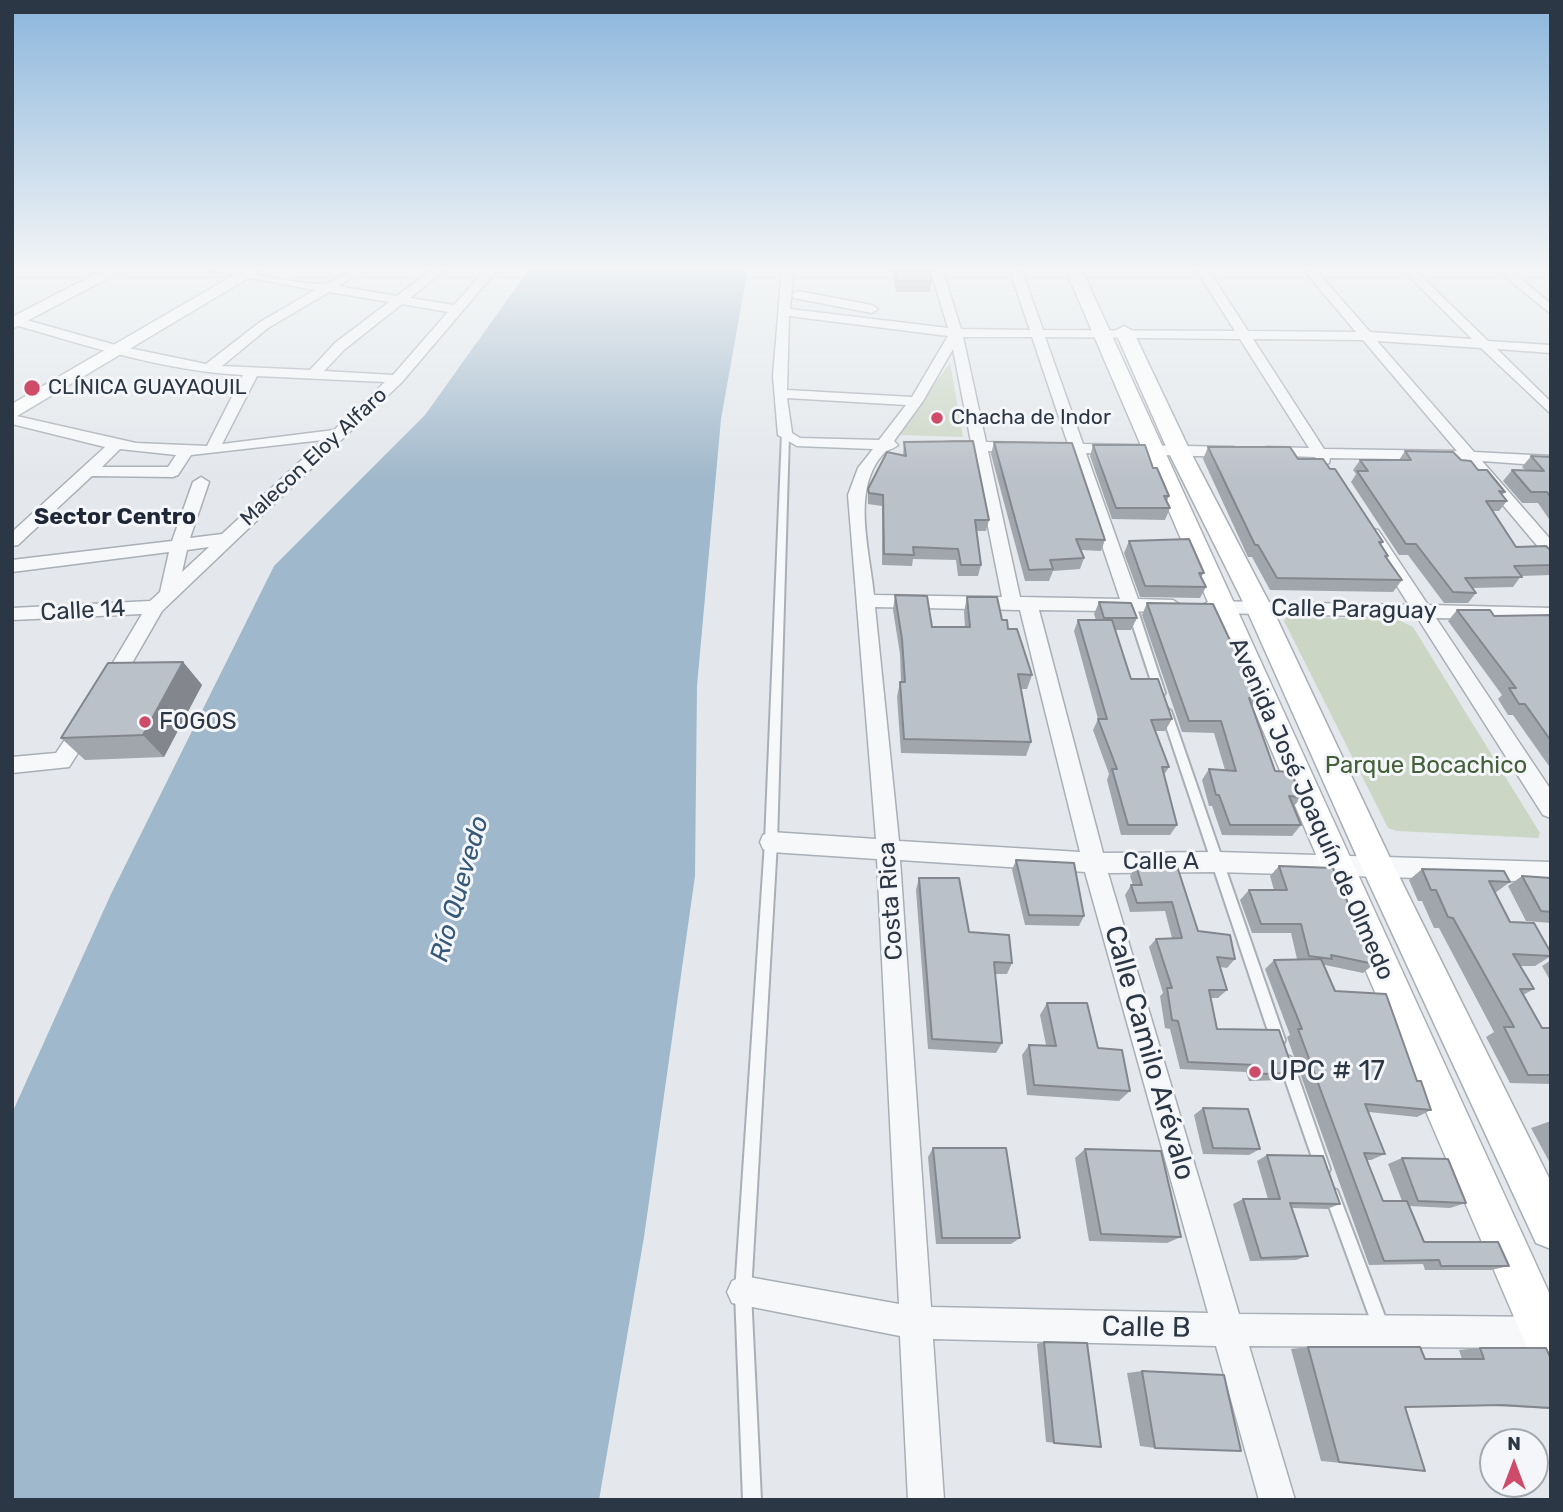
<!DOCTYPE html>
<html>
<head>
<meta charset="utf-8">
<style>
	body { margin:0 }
	#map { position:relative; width:1563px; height:1512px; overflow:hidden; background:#e4e8ec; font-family:Rubik,sans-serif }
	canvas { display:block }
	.frame { position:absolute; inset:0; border:14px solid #2b3744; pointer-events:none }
	.north { position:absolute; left:1479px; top:1428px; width:70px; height:70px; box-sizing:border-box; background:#f4f6f9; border:2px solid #a4aab1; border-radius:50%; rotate:0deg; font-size:19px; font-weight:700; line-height:28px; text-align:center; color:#2b3744 }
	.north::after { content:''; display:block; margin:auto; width:24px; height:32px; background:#ce4c6a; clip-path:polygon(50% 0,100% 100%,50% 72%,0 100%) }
</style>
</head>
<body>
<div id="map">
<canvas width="1563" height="1512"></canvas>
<div class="frame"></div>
<div class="north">N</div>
</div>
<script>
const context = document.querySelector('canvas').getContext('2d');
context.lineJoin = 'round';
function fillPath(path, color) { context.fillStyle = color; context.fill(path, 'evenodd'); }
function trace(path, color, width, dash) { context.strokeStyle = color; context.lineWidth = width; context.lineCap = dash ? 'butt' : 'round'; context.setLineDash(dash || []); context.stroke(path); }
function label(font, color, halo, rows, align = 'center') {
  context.font = font + ' Rubik,sans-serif'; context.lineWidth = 6; context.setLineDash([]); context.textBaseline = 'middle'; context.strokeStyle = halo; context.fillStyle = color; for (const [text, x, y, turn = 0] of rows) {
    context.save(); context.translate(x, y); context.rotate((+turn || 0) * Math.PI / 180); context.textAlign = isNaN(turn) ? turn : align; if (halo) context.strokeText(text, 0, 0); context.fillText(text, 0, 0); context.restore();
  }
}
const green = new Path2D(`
	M950,363L963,437L902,435L899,432Z
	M1286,617L1396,619L1413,627L1540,833L1538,838L1397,831L1388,828L1284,621Z`);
const water = new Path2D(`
	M530,268H748L721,419L697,686L695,876L644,1237L599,1500H12V1113L111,894L274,566L425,415Z`);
const lane = new Path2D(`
	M782,433L789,435L777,842L751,1292L761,1500H743L735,1292L765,842Z
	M1132,605L1137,608L1165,693L1163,696L1160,697L1155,693L1127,608Z
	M1166,707L1171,711L1285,1040L1283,1045L1278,1047L1273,1045L1271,1040L1161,711Z
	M1286,1055L1291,1057L1293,1062L1330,1169L1328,1174L1323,1176L1318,1174L1316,1169L1279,1062L1281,1057Z
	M1332,1188L1337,1190L1339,1195L1389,1327L1387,1333L1381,1335L1375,1333L1373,1327L1325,1195L1327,1190Z`);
const street = new Path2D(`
	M198,268C240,265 280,284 322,284C336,284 348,268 367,268L338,286L397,296L434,268H447L410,298L454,305L487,268H499L402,382L162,611L116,691L109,693L99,686L142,614L12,620V608L150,601L160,592L169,552L12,572V560L172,541L193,482L201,477L209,482L190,538L222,534L323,440L191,455L178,475L173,477L92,476L18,545L12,546V532L105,447L12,424V415L136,443L207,446L243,375C164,371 88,346 12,324V316L119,346L206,364L260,322L315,290ZM329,292L389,302L335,343L310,370L222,366L268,328ZM402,304L448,312L393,375L324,371L345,349ZM257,376L385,382L334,430L222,444ZM120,449L176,455L168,467H102ZM209,547L182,572L187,550Z
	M782,268H794L790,309L948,328L930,268H942L961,329L1030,330L1009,268H1021L1043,330L1235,331L1195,268H1207L1248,331L1356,332L1302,268H1314L1370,332L1472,339L1401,268H1413L1488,341L1551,345V353L1497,349L1551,402V414L1481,348L1377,341L1474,452L1551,456V466L1482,461L1551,540V556L1545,555L1465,460L1330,458L1329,463L1324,465L1315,457L1261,455L1258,452L1266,447L1309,448L1240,339L1045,337L1083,444L1234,447L1242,452L1234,457L1086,453L1138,599L1173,600L1182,606L1173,612L1039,610L1103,853L1217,852L1551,862V882L1217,872L1108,873L1239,1314L1551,1317V1347L1547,1348L1249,1346L1295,1500H1259L1216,1346L933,1339L944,1500H908L900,1336L732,1303L727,1292L732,1281L743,1276L899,1304L877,859L771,852L763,849L760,842L763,835L771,832L876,839L848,495L858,468L873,449L797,446L778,435L773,376ZM789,316L948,336L912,397L787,390ZM963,337H1032L1068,444L986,442ZM1253,339L1363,340L1457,451L1324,449ZM953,349L971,442H948L941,446L948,450L973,451L1002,597L874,595C870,550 850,488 885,452C889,449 894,449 898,445L894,441L923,401ZM787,398L906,405L879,440L800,438L792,433ZM988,451L1071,453L1120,599L1020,597ZM875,607L1020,610L1080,852L899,841ZM900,860L1085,872L1208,1313L931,1307Z
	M1495,268H1508L1551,304V314Z
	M798,291L872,305L878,309L872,313L794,298L792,295Z
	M1372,529L1378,530L1428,605L1551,608V620L1436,618L1551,790V818L1543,815L1417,617L1209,613L1200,607L1209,601L1409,605L1364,534Z
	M85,718L92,720L95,726L69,767L12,773V757L56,753L78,720Z`);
const secondary = new Path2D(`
	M107,268H127L12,329V317Z
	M246,268H265L12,419V404Z
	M1065,268H1081L1551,1297V1373L1535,1366Z
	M1124,326L1133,331L1190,451L1272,608L1390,858L1551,1182V1249L1536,1243L1361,866L1246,608L1168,451L1115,331Z`);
const wall = new Path2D(`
	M891,268H928L932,281L930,292H896Z
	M904,442L989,520L986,531H976L981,565L978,576H958L956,560L913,559L912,566L882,565V506L868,504V489L903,455Z
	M994,442L1105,540L1101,551L1081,550L1084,558L1080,569L1053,571L1049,581H1025L991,454Z
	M1093,445L1153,468L1169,496L1167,501L1170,508L1165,520L1112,519L1090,456Z
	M1208,447L1298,459L1383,542L1381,545L1388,556L1387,557L1402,580L1393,592L1270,590L1252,557H1248L1203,459Z
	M1405,451L1461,460L1478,470L1505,492L1502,495L1507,501L1499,511H1493L1516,547L1551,551V575L1521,576L1513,587L1473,588L1476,593L1468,603H1444L1408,555H1399L1351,482L1356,474L1353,470L1360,460H1399Z
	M1531,456L1551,457V522L1538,503H1522L1503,481L1512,470L1526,471L1522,467Z
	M1129,541L1204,573L1201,577L1206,587L1200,598L1140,597L1124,553Z
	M895,595L932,627H965L964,612L967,597L1002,620L1008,629L1032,675L1027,689H1021L1031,742L1026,756L901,753L897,697L900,682H901L900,654L893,610Z
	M1099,602L1137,618L1131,630H1115L1131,679L1172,719L1165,731H1155L1169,767L1164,775L1177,825L1170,835H1121L1107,780L1109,774L1093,730L1098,719L1074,631L1078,620H1096L1094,614Z
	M1147,603L1257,698L1252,706L1275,771L1302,797L1293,807L1301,825L1292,836L1222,835L1212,806H1209L1202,780L1209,769L1225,770L1214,733L1182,732L1142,615Z
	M1457,610L1494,616L1551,615V769L1513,715H1508L1498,699L1502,695L1448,621Z
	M183,662L202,685L164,757L85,760L61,738Z
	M1016,860L1084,916L1079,926L1025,925L1012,870Z
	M1136,866H1177L1198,931L1235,959L1227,968L1220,967L1227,990L1218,998H1211L1217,1029L1294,1073L1283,1080L1249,1081L1246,1072L1180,1069L1170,1029L1165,1028L1160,996L1163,993L1149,947L1156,939L1172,938L1165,911L1130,912L1125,895L1131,885H1133L1130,876Z
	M1279,866L1374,964L1363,973L1325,965H1324L1335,991L1417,1081L1431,1110L1417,1117L1369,1112L1385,1154L1371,1160H1367L1383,1201H1402L1388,1164L1402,1158L1466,1203L1450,1208L1409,1206L1424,1242L1509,1266L1491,1270H1425L1423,1264L1369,1265L1287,1037L1290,1035L1265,969L1274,960L1297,959L1291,933H1252L1240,900L1249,890H1274L1270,876Z
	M1422,869L1510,882L1495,893L1510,922L1551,953V956L1535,966H1520L1534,989L1523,995L1542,1028H1551V1084L1510,1083L1486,1037L1494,1032L1439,928H1434L1422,901H1418L1409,880Z
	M1522,876L1551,878V923L1526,921L1508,886Z
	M919,878L969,932L1012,963L1007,974H995L1002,1043L996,1053L928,1049L916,890Z
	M1551,960V982L1542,966Z
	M1047,1003L1098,1048L1130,1091L1119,1101L1027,1095L1022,1055L1029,1045H1046L1040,1015Z
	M1203,1108L1260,1149L1249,1155L1203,1154L1194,1115Z
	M1551,1121V1165L1531,1128Z
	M933,1148L1020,1238L1011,1244H936L928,1157Z
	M1085,1149L1181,1237L1167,1243L1089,1241L1075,1158Z
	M1267,1155L1340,1204L1327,1209L1292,1208L1308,1256L1296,1260L1250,1261L1233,1204L1243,1199H1268L1257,1161Z
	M1044,1342L1101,1447L1046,1442L1037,1344Z
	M1308,1347L1425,1359H1462L1459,1350L1480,1348L1551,1359V1409L1479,1405L1405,1407L1425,1471L1321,1461L1291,1349Z
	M1142,1371L1155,1448L1140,1446L1127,1373Z`);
const shadedWall = new Path2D(`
	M183,662L202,685L164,757L143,735Z`);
const building = new Path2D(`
	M895,268H928L932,281H898Z
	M973,441L989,520H975L981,565H961L958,549L913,547L914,555L884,554L883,495L869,493L868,489L887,452L906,456L904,442Z
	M994,442L1072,443L1105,540L1076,539L1084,558L1050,560L1053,569L1029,570Z
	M1093,445H1145L1153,468H1157L1169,496H1164L1170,508H1116Z
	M1208,447H1290L1298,459H1323L1330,469H1335L1383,542H1379L1388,556H1385L1402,580L1277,578L1258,545H1255Z
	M1405,451L1453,452L1461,460L1471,461L1478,470H1487L1505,492L1499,491L1507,501H1486L1516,547L1546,546L1551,551V565L1514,566L1522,577L1465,578L1476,593L1453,592L1416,544H1406L1357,471H1368L1360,460H1411Z
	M1531,456L1551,457V498L1547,492H1531L1512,470L1544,471Z
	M1189,539L1204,573H1199L1206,587L1145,586L1129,541Z
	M895,595L927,596L932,627H970L967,597H997L1002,620H1007L1008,629H1017L1032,675L1018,674L1031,742L904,739L900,682H905L902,639Z
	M1099,602L1131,603L1137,618H1104Z
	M1147,603L1213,604L1257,698H1249L1275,771L1291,772L1300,793L1302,797L1289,796L1301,825H1230L1219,795H1216L1209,769L1236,771L1221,721H1189Z
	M1457,610H1490L1494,616L1551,615V741L1525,704H1519L1509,688H1516Z
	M1078,620H1112L1131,679H1158L1172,719L1151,720L1169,767H1162L1177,825H1128L1112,769H1117L1098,719H1107Z
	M183,662L143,735L61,738L108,663Z
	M1016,860L1074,863L1084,916L1029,915Z
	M1136,866H1177L1198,931L1230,935L1235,959L1217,957L1227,990H1209L1217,1029L1279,1030L1294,1073L1258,1074L1255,1065L1188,1062L1178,1021L1172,1020L1167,988H1172L1156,939L1182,938L1172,902L1137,903L1131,885H1142Z
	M1279,866L1333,868L1374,964L1331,955L1332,959L1309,956L1301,924H1261L1249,890H1287Z
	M1422,869L1504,871L1510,882L1489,881L1510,922L1534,923L1551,953V956L1513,954L1534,989H1520L1542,1028H1551V1075H1528L1504,1027H1514L1453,918L1448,917L1436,890H1431Z
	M1522,876L1551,878V912L1541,911Z
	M919,878H959L969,932L1009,935L1012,963L994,962L1002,1043L932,1039Z
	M1321,959L1335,991L1386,994L1417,1081H1421L1431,1110L1365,1104L1385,1154L1364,1153L1383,1201H1407L1424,1242H1498L1509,1266H1441L1439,1260L1384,1261L1298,1029H1302L1274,960Z
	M1047,1003H1087L1098,1048L1122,1050L1130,1091L1034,1085L1029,1045L1056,1046Z
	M1203,1108L1248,1109L1260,1149L1213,1148Z
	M933,1148H1006L1020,1238H942Z
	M1085,1149L1161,1151L1181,1237L1101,1234Z
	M1267,1155L1323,1156L1340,1204L1290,1203L1308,1256L1261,1258L1243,1199H1280Z
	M1402,1158L1448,1159L1466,1203L1418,1201Z
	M1044,1342L1087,1343L1101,1447L1054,1443Z
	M1308,1347H1420L1425,1359H1484L1480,1348H1546L1551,1359V1408L1502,1405L1405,1407L1425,1471L1339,1462Z
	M1142,1371L1224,1375L1241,1451L1155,1448Z`);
const markers = [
	[32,388,9,"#ce4c6a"],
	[937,418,7,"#ce4c6a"],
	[145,722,7,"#ce4c6a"],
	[1255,1072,7,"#ce4c6a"]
];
const farPoinames = [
	["CLÍNICA GUAYAQUIL",48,388],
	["Chacha de Indor",951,418]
];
const farStreetnames = [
	["Malecon Eloy Alfaro",314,457,-43]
];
const farQuarternames = [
	["Sector Centro",115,517]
];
const streetNames = [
	["Calle Paraguay",1354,610,1],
	["Calle 14",83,611,-3],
	["Avenida José Joaquín de Olmedo",1311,809,66],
	["Calle A",1161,862],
	["Costa Rica",891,901,-94]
];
const poiNames = [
	["FOGOS",159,722]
];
const parkNames = [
	["Parque Bocachico",1426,766]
];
const waterNames = [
	["Río Quevedo",460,889,-74]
];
const nearStreetnames = [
	["Calle Camilo Arévalo",1149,1053,74],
	["Calle B",1146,1328,1]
];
const nearPoinames = [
	["UPC # 17",1269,1072]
];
fillPath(green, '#cbd6c5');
fillPath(water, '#a0b8cb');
trace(lane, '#a9afb6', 4);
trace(street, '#a9afb6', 3);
trace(secondary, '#a9afb6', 3);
fillPath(lane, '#f7f8fa');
fillPath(street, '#f7f8fa');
fillPath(secondary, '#fff');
fillPath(wall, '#a1a6ad');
fillPath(shadedWall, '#83878d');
fillPath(building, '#bbc1c9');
trace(building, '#83878d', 2);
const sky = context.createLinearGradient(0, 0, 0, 479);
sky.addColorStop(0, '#8bb6dc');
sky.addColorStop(0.56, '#f3f5f6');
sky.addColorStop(1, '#f3f5f600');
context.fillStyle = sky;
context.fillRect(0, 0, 1563, 479);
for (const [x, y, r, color] of markers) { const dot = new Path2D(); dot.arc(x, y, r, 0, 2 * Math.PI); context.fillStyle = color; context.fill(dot); trace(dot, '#f4f6f9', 2.5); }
label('21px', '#2b3744', '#f4f6f9', farPoinames, 'left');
label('21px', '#2b3744', '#f4f6f9', farStreetnames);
label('bold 23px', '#1d2735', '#f4f6f9', farQuarternames);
label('24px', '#2b3744', '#f4f6f9', streetNames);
label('24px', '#2b3744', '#f4f6f9', poiNames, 'left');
label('24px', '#436039', '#f4f6f9', parkNames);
label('italic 26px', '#355978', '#f4f6f9', waterNames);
label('28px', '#2b3744', '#f4f6f9', nearStreetnames);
label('28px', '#2b3744', '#f4f6f9', nearPoinames, 'left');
</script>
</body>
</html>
